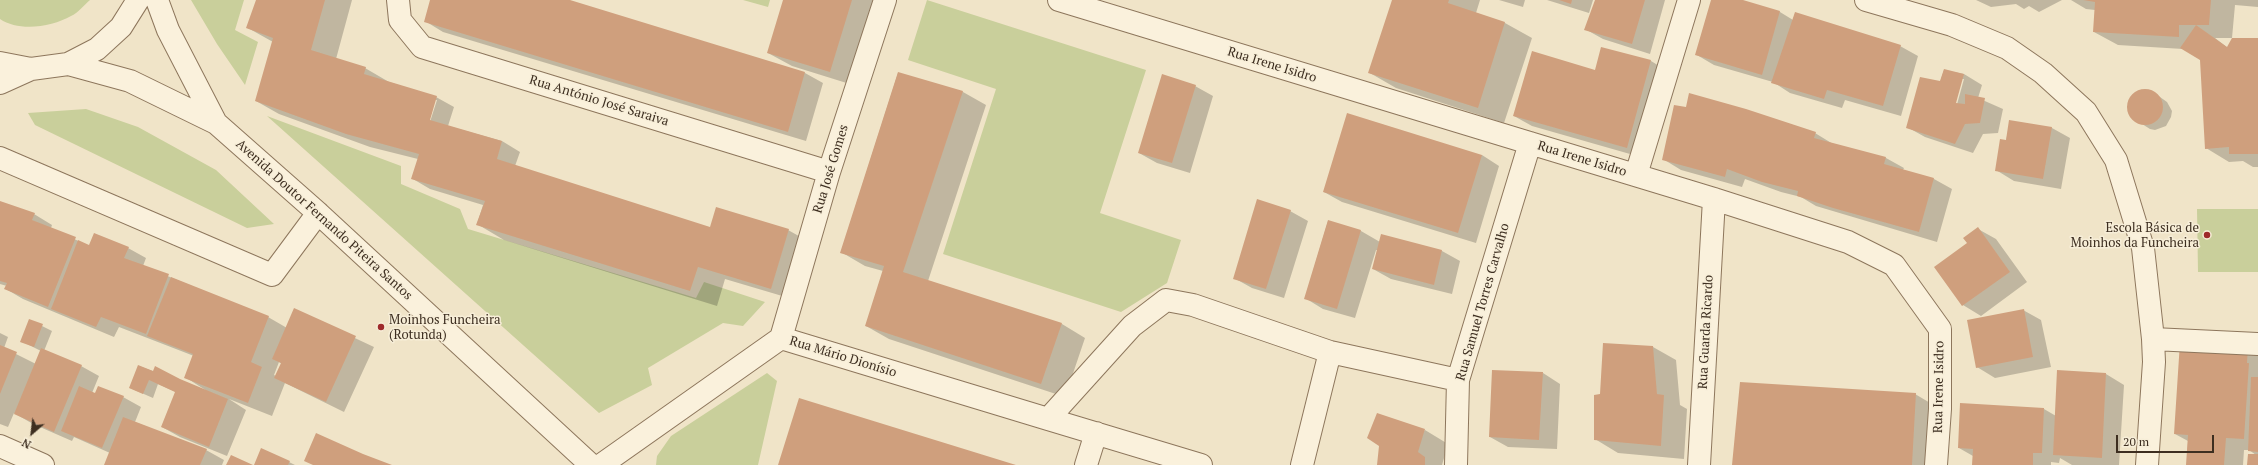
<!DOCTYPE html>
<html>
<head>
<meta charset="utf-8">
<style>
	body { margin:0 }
	#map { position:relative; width:2258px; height:465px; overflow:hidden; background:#f0e4c8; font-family:"PT Serif",serif }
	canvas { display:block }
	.north { position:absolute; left:12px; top:413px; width:40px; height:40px; -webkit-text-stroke:3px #f7eed8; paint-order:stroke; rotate:208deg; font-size:11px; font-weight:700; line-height:16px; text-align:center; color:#3d2e20 }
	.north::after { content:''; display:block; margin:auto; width:14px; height:18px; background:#3d2e20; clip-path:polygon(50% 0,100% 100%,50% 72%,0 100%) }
	.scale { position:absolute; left:2116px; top:435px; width:98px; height:18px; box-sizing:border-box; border:2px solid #3d2e20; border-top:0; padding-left:5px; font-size:12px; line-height:14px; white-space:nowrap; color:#3d2e20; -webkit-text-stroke:3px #f7eed8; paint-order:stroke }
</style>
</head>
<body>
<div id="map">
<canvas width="2258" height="465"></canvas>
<div class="north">N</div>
<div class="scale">20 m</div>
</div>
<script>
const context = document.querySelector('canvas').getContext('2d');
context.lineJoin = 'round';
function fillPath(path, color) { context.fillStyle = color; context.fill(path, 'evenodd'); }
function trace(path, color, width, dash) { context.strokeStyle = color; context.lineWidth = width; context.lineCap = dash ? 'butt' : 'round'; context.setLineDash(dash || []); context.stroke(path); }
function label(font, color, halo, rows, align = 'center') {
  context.font = font + ' "PT Serif",serif'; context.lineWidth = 3; context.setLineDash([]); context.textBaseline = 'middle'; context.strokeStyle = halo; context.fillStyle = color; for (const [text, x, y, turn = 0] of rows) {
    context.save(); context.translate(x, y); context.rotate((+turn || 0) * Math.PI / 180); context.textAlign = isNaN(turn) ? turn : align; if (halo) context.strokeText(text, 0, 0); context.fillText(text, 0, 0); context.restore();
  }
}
const green = new Path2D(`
	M0,0H90C84,5 78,13 71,16C52,27 19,32 0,19Z
	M191,0H244L235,30L258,42L245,85L217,44Z
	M743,0H770L768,7Z
	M927,0L1146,70L1100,213L1181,240L1167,283L1121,312L943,254L996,89L908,60Z
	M86,109L138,127L216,170L274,224L247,228L35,125L28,113Z
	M267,116L401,166V184L460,209L468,229L696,298L704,282L765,302L743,326L723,323L648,368L652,385L599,413Z
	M2197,209H2258V272H2198Z
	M767,373L777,381L758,465H656L657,456L671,436Z`);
const shadow = new Path2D(`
	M257,0H352L336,59L365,68L389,82L436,97L454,107L448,126L502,141L520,152L515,166L711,228L788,230L806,240L789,298L725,279L717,306L504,240L477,224L483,205L430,189L413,179L418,159L370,147L279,114L256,101L273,42L248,28ZM435,100H437L429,125L427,124Z
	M431,0H566L805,73L823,83L806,141L443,32L425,21Z
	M784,0H880L853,85L792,66L768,53Z
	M1393,0H1480L1476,13L1505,23L1532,38L1504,123L1396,88L1370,73Z
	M1499,0H1525L1523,7Z
	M1547,0H1593L1589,13Z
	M1596,0H1665L1650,54L1603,39L1585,29Z
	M1712,0H1739L1780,12L1793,20L1900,46L1918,56L1901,116L1845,100L1842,108L1790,93L1773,82L1714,65L1697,55Z
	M1976,0H1975H2062L2039,12L2029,6L2024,9L2016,4L1991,7Z
	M2071,0H2258V7L2235,5L2232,38H2215L2228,48L2258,39V167H2253L2243,161L2229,162L2206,148L2201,60L2183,49L2118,45L2094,32L2095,10L2086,9Z
	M1602,48L1651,61L1674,75L1651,160L1532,126L1514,116L1595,72Z
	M1944,70L1964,74L1982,85L1978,98L2003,109L1998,133L1983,134L1973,153L1925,137L1907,127L1940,82ZM1962,79H1964L1956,108L1954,107Z
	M898,73L963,92L986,105L928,281L1062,324L1085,338L1065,397L889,339L866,326L883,271L865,266L841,252Z
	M1195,86L1213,96L1190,173L1157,163L1139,153Z
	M2141,91L2153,92L2167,102L2172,111L2171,117L2166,126L2155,130L2150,129L2131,117L2128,106L2132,96Z
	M2010,121L2052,128L2070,138L2061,189L2014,181L1996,170L2006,141Z
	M1815,133L1833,144L1886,158L1904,168L1903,170L1934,179L1952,189L1937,242L1816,206L1801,197L1781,192L1745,179L1742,187L1681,170L1663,159Z
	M1482,155L1499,166L1476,243L1342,202L1324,192Z
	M0,202L34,214L52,225L51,228L89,246L128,248L146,258L143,266L268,317L287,328L295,310L374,347L344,412L285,383L272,416L229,399L246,410L227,456L180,437L162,427L176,392L158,384L153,398L130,388L139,366L207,391L185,377L194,356L119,327L114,337L23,299L6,289L7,286L0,284ZM279,362L282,364L276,376L274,375Z
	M1290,211L1308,221L1284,298L1252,288L1234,278Z
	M1328,221L1361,231L1380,242L1382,236L1442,251L1460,261L1452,294L1391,279L1373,269L1378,250H1376L1355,318L1323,309L1305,298Z
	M1978,229L1996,239L2027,282L1981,316L1963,305L1936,267L1969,243Z
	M2023,310L2041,320L2051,367L1995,378L1977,367Z
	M30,320L52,331L44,351L81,366L99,376L92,393L123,397L141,407L135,422L206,450L224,460L222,465H105L110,453L74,437L72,441L33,424L14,413L8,427L0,424V333L8,337L4,348L36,364L41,351L21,341Z
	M2181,343L2258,354V465H2248L2256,455L2249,450H2244L2243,465H2187L2188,441L2175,434Z
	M1653,347L1676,360L1680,405L1687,409L1684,459L1618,453L1595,439L1601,395Z
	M1543,373L1560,384L1557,449L1508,447L1490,437Z
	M2106,374L2124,385L2119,465H2072L2060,458L2059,463L2051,462V465H1973V456L1959,448L2044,409L2056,416Z
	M1915,394L1942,410L1939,465H1733Z
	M1425,430L1448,444L1442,465H1378Z
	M289,462L295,465H255Z`);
const building = new Path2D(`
	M256,0H325L311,50L366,67L364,74L437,96L430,120L502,141L497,159L710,227L716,207L789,229L771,289L698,267L690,291L476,225L485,201L411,179L419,154L346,134L255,101L273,38L246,28Z
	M430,0H570L805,72L788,132L424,22Z
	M783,0H852L830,72L767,53Z
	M1392,0H1449L1448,3L1505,22L1478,108L1368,73Z
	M1559,0H1572L1571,4Z
	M1595,0H1645L1632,44L1584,30Z
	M1711,0H1743L1780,11L1762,75L1695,55Z
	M2083,0H2211L2209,25H2196L2227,47L2232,38H2258V154H2229V147L2205,149L2200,60L2180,48L2196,25H2179V37L2093,32L2095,2Z
	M1795,12L1901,45L1883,106L1827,90L1824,99L1771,83Z
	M1601,47L1651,60L1627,148L1513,116L1532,51L1595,70Z
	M1944,69L1964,74L1956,103L1965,104V94L1985,98L1980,123L1965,124L1955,144L1906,128L1920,77L1940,81Z
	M898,72L963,91L903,272L1062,323L1041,384L865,326L884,266L840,253Z
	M1162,74L1196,85L1172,163L1138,153Z
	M2127 107a18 18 0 1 1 36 0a18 18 0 1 1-36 0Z
	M1689,93L1746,109L1816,132L1814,138L1886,157L1884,164L1934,178L1919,232L1833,208L1797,196L1798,191L1762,182L1727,169L1725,177L1662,160L1674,105L1686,107Z
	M1347,113L1482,155L1458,233L1323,192Z
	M2009,120L2052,127L2043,179L1995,171L2000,139L2006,140Z
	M1257,199L1291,210L1266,289L1233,279Z
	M0,201L35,213L32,220L76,237L48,307L4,289L7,283L0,281Z
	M1328,220L1361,230L1337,309L1304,299Z
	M1978,227L2010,272L1962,306L1934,267L1967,243L1963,238Z
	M94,233L129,247L124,258L169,274L146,334L101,317L96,327L51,309L78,240L89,245Z
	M1381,234L1442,250L1434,285L1372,269Z
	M171,277L269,316L251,362L262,367L248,403L184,378L193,354L147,336Z
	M294,308L356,336L326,402L274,378L281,363L272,359Z
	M2024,309L2033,357L1976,368L1967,320Z
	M29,319L43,324L34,347L20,342Z
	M2180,342L2248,347L2247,363H2249L2244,439L2226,438L2224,465H2186L2188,435L2174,434Z
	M1603,343L1653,346L1657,394L1664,395L1661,446L1594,440V395L1600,394Z
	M0,345L17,352L0,394Z
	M41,348L82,365L54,432L14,414Z
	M138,365L153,371L155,366L180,379L228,399L209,447L161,427L175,392L149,380L143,394L129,388Z
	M1492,370L1543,372L1539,440L1489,437Z
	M2057,370L2106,373L2102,458L2053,455Z
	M2251,377H2258V452L2248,451Z
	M1740,382L1916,393L1912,465H1732Z
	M79,386L95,393L98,386L124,396L102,448L61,431Z
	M799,398L1016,465H778Z
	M1960,403L2044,408L2042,453H2033V465H1972L1973,449L1958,448Z
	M1377,413L1425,429L1418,452L1425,457V465H1377L1379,446L1367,438Z
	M123,417L207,449L200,465H104Z
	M316,433L363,454L392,465H313L304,461Z
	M261,448L290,461L288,465H254Z
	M2248,454H2258V465H2247Z
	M231,455L253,465H226Z`);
const minor = new Path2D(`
	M157,0L168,30L216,123
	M398,0L400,20L422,47L829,172
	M1059,0L1714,199L1848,242L1894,265L1940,329V409L1936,465
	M1866,0L1952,25L2007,48L2043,73L2086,112L2116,160L2143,248L2153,339L2154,362L2147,465
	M0,63L31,69L68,64L97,49L121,27L138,0
	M68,64L130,81L216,123L318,213L591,465
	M0,83L31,69
	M0,158L272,275L318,213
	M1636,175L1689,0
	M781,338L829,172L885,0
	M2153,339L2258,344
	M0,446L43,465
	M601,465L781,338L1048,419
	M1086,465L1096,433
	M1201,465L1048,419L1132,326L1166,300L1193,305L1330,352L1458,380
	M1302,465L1330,352
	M1456,465L1458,380L1530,143
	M1699,465L1714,199`);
const markers = [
	[2207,235,4,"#9e2a2b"],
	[381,327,4,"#9e2a2b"]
];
const streetNames = [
	["Rua Irene Isidro",1272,65,17],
	["Rua António José Saraiva",599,101,17],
	["Rua Irene Isidro",1582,159,17],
	["Rua José Gomes",831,169,-73],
	["Avenida Doutor Fernando Piteira Santos",324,220,42],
	["Rua Samuel Torres Carvalho",1483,302,-74],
	["Rua Guarda Ricardo",1706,332,-87],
	["Rua Mário Dionísio",843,357,17],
	["Rua Irene Isidro",1939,387,-89]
];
const poiNames = [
	["Escola Básica de",2199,228],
	["Moinhos da Funcheira",2199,243],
	["Moinhos Funcheira",389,320,"left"],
	["(Rotunda)",389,335,"left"]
];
fillPath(green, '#c9cf9b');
fillPath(shadow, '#0003');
fillPath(building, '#cf9f7d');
trace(minor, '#8d765c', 24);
trace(minor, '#faf1dc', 22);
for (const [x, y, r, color] of markers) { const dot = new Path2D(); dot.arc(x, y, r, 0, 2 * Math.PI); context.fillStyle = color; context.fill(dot); trace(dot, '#f7eed8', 1.5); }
label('13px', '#3d2e20', '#f7eed8', streetNames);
label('13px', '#3d2e20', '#f7eed8', poiNames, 'right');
</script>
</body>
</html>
